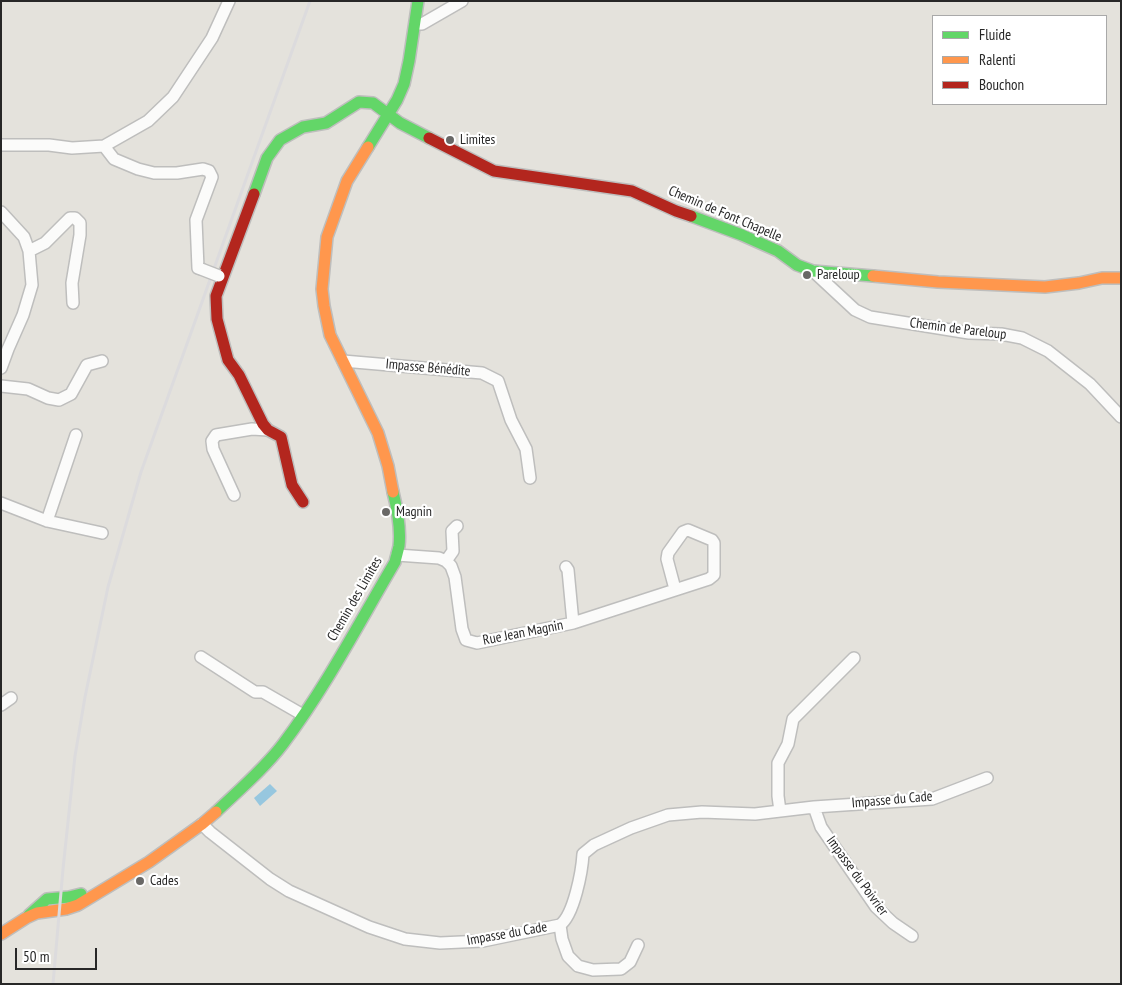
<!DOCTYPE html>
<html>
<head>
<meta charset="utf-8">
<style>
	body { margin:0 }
	#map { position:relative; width:1122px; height:985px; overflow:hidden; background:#e4e2dc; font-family:"PT Sans Narrow",sans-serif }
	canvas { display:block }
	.frame { position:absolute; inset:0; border:2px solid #272727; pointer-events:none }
	.legend { position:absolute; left:932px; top:15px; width:175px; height:90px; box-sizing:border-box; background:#fff; border:1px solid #a9a9a9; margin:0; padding:6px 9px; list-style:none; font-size:15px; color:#272727 }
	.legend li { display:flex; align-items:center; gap:10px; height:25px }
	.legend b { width:25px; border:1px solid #a9a9a9 }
	.scale { position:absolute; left:15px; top:948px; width:82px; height:22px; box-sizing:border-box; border:2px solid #272727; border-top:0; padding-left:6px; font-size:15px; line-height:18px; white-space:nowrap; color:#272727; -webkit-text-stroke:4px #fff; paint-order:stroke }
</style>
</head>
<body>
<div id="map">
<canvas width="1122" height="985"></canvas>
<div class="frame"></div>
<ul class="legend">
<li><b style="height:6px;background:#63d668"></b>Fluide</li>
<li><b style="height:6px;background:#ff974d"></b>Ralenti</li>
<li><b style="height:6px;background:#b3261e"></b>Bouchon</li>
</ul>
<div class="scale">50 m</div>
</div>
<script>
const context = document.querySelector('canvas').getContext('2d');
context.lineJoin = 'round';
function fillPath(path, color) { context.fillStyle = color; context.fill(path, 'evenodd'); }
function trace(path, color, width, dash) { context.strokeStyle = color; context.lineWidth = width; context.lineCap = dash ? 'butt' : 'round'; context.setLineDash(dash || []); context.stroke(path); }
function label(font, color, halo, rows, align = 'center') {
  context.font = font + ' "PT Sans Narrow",sans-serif'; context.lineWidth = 4.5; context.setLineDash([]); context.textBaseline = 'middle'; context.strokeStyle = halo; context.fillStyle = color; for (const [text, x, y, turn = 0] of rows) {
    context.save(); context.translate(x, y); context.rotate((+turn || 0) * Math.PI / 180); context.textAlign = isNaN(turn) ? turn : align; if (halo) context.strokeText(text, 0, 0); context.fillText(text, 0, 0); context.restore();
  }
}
const water = new Path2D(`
	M270,784L277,791L260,806L254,798Z`);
const street = new Path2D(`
	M415,24H422L462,1
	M1,145H49L72,148L104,146L114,159L138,169L154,173H177L203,169L209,171L212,177L196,220L198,268L201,269
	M104,146L148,121L173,97L212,38L229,1
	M1,212L24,237L29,251L32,285L23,315L8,349L1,368
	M29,251L45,243L70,218H75L80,223V235L72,283L73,303
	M813,271L855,310L870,317L969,333L1001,334L1022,338L1048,351L1090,384L1121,417
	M343,361L482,373L498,381L511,420L526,449L530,478
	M1,386L28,389L48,398L59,400L71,394L87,365L102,361
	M234,495L213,449L212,441L216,435L252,429L268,430
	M1,503L47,521L102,533
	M47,521L76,435
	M397,555L439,558L446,561L451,566L455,577L462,629L466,640L477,643L573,623L709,579L714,575V543L712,540L688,530L683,532L668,553L667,559L675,589
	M446,561L453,551L452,531L457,526
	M566,567L568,570L573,623
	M201,657L255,692H263L303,715
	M1,705L11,698
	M814,807L821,827L876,907L893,923L912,936
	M780,811L778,796V763L788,744L793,719L854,658
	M202,824L210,832L270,879L289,891L369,927L405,939L440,943L483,941L560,925C574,915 582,871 583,854L594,845L631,828L668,815L702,812L755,814L814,807L932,799L987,778
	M560,925L562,939L568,956L578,966L593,970L621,969L630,962L638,945`);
const fast = new Path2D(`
	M368,147L397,100L404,84L409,61L418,1
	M254,194L267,158L280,140L303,127L326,123L359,102L373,103L400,123L429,138
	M691,216L742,235L778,251L797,265L813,271L873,276
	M216,812C239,790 264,769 283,744C326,687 359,623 395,562C396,557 398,551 399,546C401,529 397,508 393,492
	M29,915L47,899L69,897L81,894`);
const slow = new Path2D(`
	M368,147L347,181L327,237L322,289L324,306L330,335L378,433L388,466L393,492
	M873,276L938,282L1045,287L1079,283L1102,278H1121
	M1,934L26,918L37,913L66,909L78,905L149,862L202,824L216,812`);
const jam = new Path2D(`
	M429,138L494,171L632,191L676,211L691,216
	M254,194L216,296L217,319L228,360L239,375L263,424L268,430L281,437L292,485L303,502`);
const rail = new Path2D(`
	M53,984L63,869L75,756L85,697L108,587L141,472L310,1`);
const streetBridge = new Path2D(`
	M201,269L219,276`);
const markers = [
	[450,140,5,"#696866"],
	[807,275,5,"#696866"],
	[386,512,5,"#696866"],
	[140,881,5,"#696866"]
];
const poiNames = [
	["Limites",460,140],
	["Pareloup",817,275],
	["Magnin",396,512],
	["Cades",150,881]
];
const streetNames = [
	["Chemin de Font Chapelle",725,214,23],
	["Chemin de Pareloup",958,329,7],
	["Impasse Bénédite",428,368,5],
	["Chemin des Limites",355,599,-60],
	["Rue Jean Magnin",523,633,-11],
	["Impasse du Cade",892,800,-5],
	["Impasse du Poivrier",857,876,54],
	["Impasse du Cade",507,934,-10]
];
fillPath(water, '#97c7df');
trace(street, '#bebebd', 14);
trace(fast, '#bebebd', 14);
trace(slow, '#bebebd', 14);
trace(jam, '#bebebd', 14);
trace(street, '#fbfbfa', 11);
trace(fast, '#63d668', 11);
trace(slow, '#ff974d', 11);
trace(jam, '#b3261e', 11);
trace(rail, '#dcdbdd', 3);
trace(streetBridge, '#bebebd', 14, []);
trace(streetBridge, '#fbfbfa', 11);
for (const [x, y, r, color] of markers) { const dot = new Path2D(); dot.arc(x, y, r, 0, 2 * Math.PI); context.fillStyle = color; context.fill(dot); trace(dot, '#fff', 2); }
label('14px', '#272727', '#fff', poiNames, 'left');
label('14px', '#272727', '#fff', streetNames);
</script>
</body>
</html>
